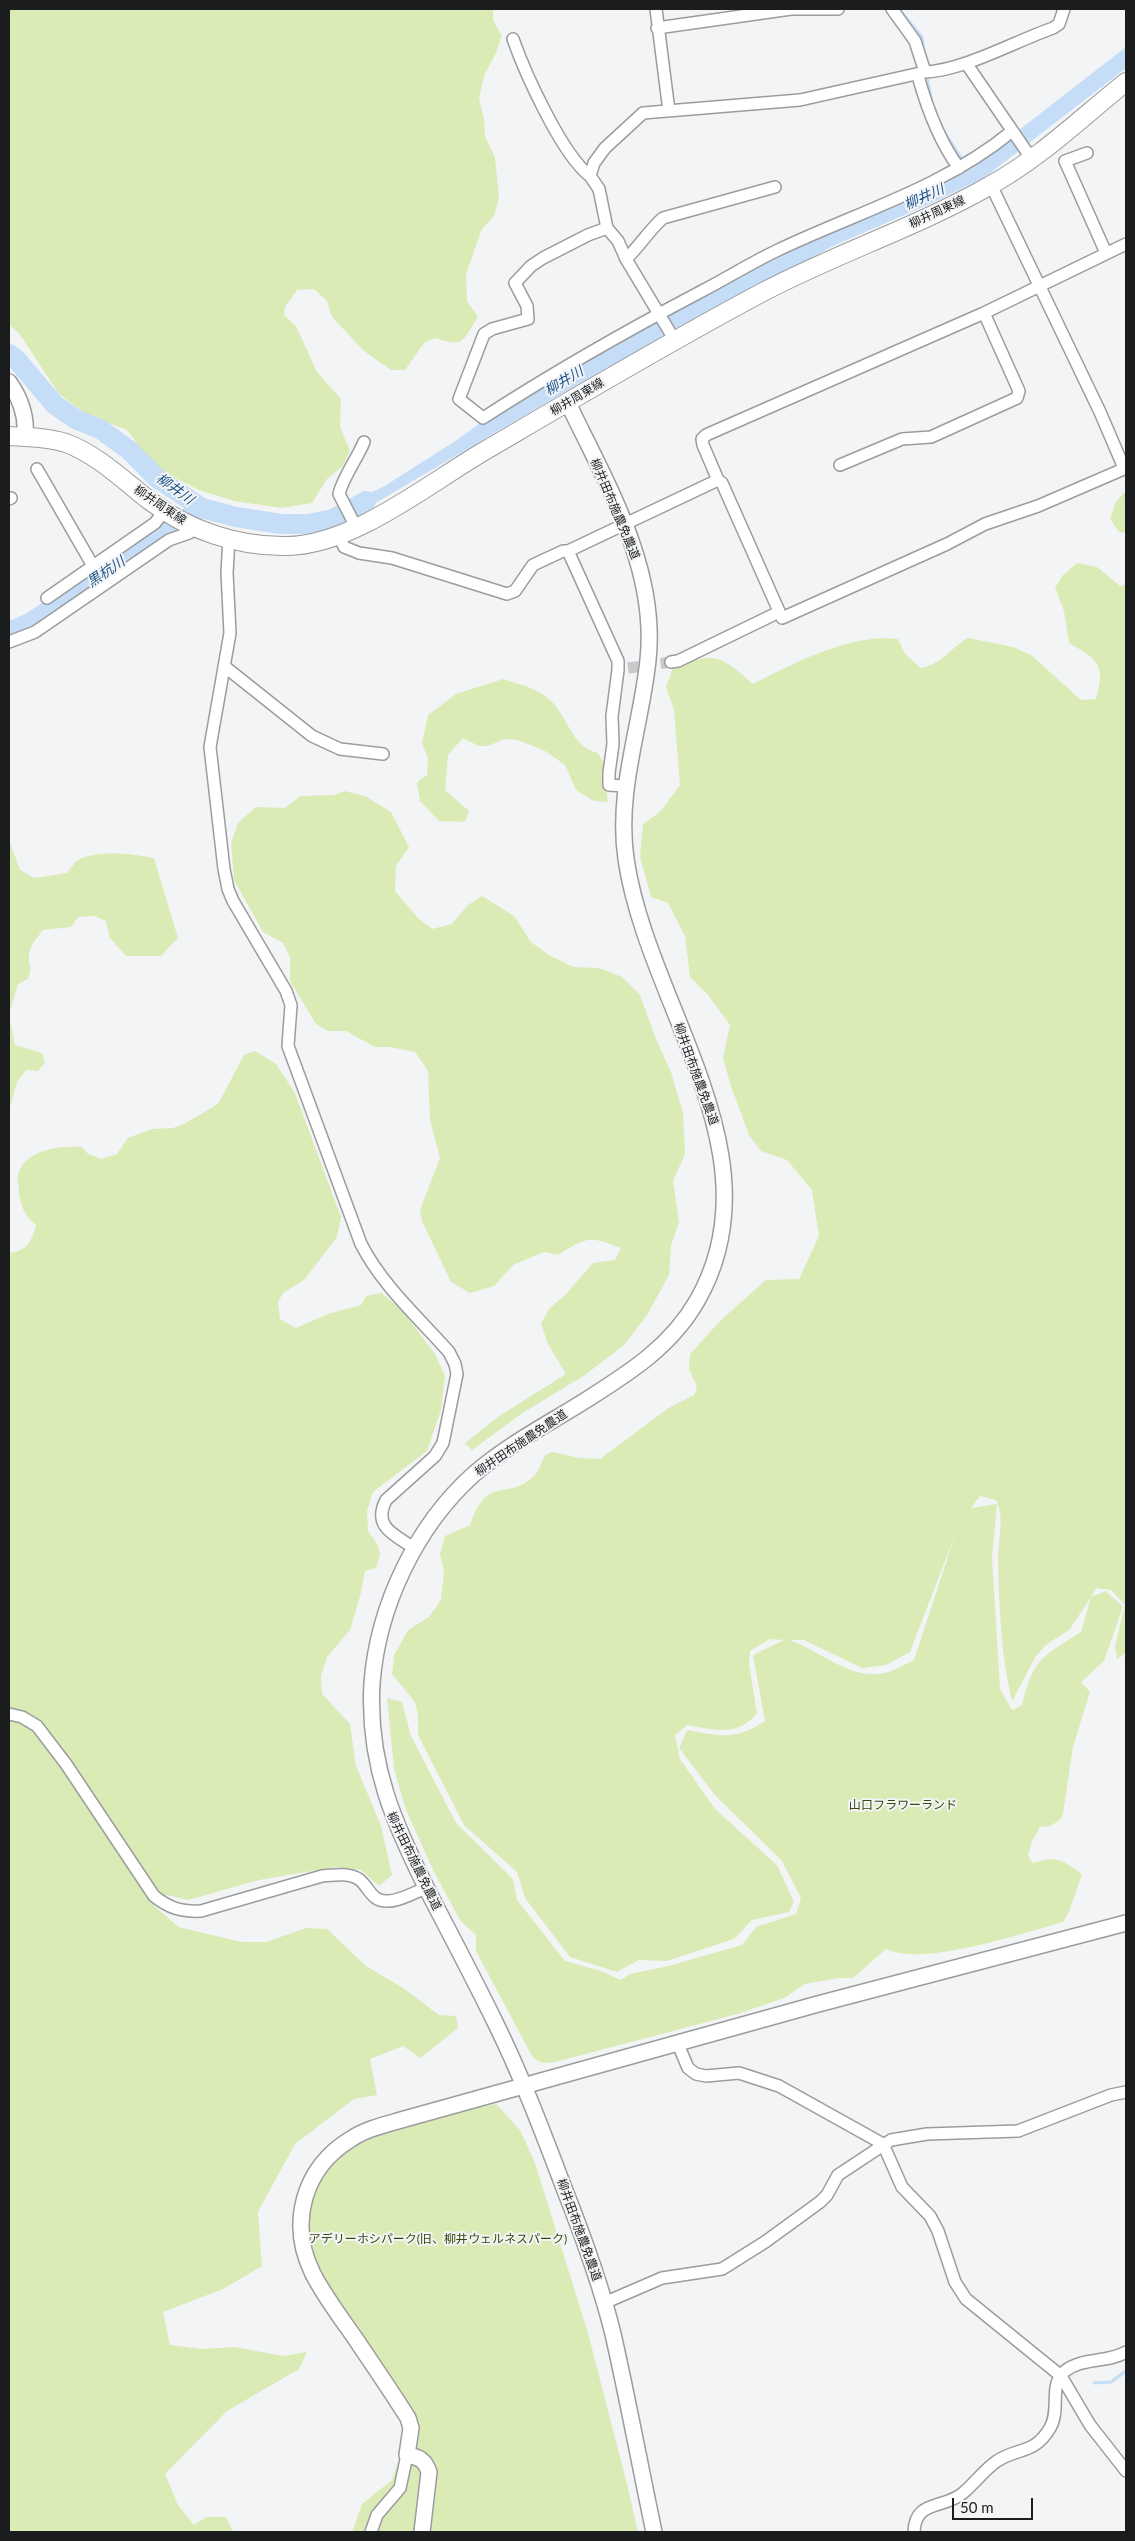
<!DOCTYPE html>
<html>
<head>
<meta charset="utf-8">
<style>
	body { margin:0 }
	#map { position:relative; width:1135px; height:2541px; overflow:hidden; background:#f2f4f6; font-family:Lato,sans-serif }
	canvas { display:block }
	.frame { position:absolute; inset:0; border:10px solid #1b1c1d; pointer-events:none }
	.scale { position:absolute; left:952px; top:2498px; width:81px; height:22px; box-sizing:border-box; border:2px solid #1b1c1d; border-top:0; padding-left:6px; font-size:15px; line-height:18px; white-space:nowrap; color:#1b1c1d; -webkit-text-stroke:4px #f2f4f6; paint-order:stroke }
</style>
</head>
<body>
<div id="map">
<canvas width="1135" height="2541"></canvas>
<div class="frame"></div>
<div class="scale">50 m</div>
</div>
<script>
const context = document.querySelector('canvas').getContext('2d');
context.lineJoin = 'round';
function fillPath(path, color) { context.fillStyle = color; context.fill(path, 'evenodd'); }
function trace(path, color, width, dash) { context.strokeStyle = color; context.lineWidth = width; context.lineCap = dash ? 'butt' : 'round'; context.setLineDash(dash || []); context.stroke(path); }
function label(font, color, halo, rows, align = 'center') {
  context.font = font + ' Lato,"Noto Sans JP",sans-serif'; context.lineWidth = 4; context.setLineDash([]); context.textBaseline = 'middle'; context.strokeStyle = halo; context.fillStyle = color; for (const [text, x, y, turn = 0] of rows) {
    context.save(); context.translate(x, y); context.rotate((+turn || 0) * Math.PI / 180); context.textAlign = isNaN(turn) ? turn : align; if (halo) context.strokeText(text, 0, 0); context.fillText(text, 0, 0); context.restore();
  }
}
const green = new Path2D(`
	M9,9H493V20L502,36L496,53L484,76L479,99L484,119L485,136L495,158L499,198L494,216L482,229L466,274L467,301L478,317C462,341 465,348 435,338L424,343L405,370H391L364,351L332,317L327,301L314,289L297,290L285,307L284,315L296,326L317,372L341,399L340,427L350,450L343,466L327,479L312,503L282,508L234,501L199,490L154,467L127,430L87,415L59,394L19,333L9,325Z
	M1126,491V533L1119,532L1110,519L1116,501Z
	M1077,563L1097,567L1120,586L1126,585V1652L1117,1659L1115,1646L1125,1605L1111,1590L1096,1588L1091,1597L1106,1591L1123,1607L1104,1661L1081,1682L1090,1692L1073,1747L1063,1814L1060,1820L1050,1826L1040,1827L1032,1841L1028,1856L1033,1863C1057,1855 1062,1860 1082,1874L1069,1912L1063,1922C1023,1933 923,1967 886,1949L853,1978H838L805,1984L784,1998L741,2013L555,2062L542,2063L533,2058L476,1951V1935L460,1920L434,1872L406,1810L394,1769L387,1698L402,1702L411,1736L456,1823L513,1879L517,1900L565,1961L601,1971L621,1980L630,1974L668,1966L742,1945L756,1927L796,1914L801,1898L782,1861L715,1795L679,1748L687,1730C721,1736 734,1741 765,1721L753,1655L784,1640L770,1639L750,1651L749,1664L757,1713C738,1737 714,1730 687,1725L675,1735L680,1759L715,1809L777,1865L794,1902L789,1912L752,1920L734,1939L667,1961L639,1960L617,1972L570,1957L525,1898L517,1872L464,1825L418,1735V1715L415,1702L392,1674L394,1655L408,1630L429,1617L441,1600L444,1571L440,1554L445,1536L470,1525C488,1473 507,1502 534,1476C539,1471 542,1461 545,1455L553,1452L579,1458L600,1459L667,1409L694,1395L697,1387L689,1369L690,1354L721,1320L766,1280L799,1279L819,1236L812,1190L787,1160L761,1151L749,1135L731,1086L723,1058L730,1025L708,995L690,977L685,936L668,903L651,897L640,857L643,824L660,812L680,785L674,710L666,687L673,668C715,651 720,655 753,684C794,663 851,633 898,639L905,654L921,668C942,664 949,649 968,638L1013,647L1031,655L1081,700L1096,699C1106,664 1098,660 1069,643L1064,611L1055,588L1062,576ZM980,1496L996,1500C1005,1519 998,1540 998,1560C999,1605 1001,1657 1012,1701L1036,1656L1046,1645L1070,1629L1091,1597L1081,1632C1043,1656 1033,1659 1022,1705L1012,1710L1000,1689L992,1557L997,1504L971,1508ZM955,1535L914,1660C905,1664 895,1671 885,1673C852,1681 820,1651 790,1640H804L862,1668L886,1665L910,1652Z
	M503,679C521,685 539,688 552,702C569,719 571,746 598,753L603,762L608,802L594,801L576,790L565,765L545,751L518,740L504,739L488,746H479L463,738L448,755L445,790L469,811L465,822L439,821L420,801L417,782L427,775L428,759L422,743L428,715L456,694Z
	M344,791L365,796L391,812L409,847L396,866L395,891L419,919L432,929L452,924L468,905L482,896L514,916L531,942L549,955L573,967L599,968L622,977L640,995L656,1039L671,1072L683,1113L685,1154L673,1181L679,1223L671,1245L669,1275L647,1315L624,1345L585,1375L521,1414L472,1450L465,1443L499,1416L566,1374L548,1344L541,1324L549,1309L566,1294L593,1263L615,1260L621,1248C589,1235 586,1237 558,1255L544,1252L513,1265L494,1286L470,1293L451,1282L422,1221L420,1210L440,1158L430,1120L428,1071L415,1052L390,1047H375L346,1031H328L316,1024L290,981V957L283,943L263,932L234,880L231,843L238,823L256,807L285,808L300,796L334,795Z
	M9,840L20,870L34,878L67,873C70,869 73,864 77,861C94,849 135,854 154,858L178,938L161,956H126L110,938L106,921L95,916L78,917L71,927L43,930C37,938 30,945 29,955C28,967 33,965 28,979L18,984L9,1015L15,1045L42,1053L45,1063L38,1071L26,1070L17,1082L9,1111Z
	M255,1051L276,1064L295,1093L341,1217L337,1237L304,1280L283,1293L278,1302L280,1319L296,1328L328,1314L361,1305L366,1296L381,1293L401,1309L435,1354L445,1376L441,1410L427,1451L373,1492L367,1511L368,1531L378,1545L380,1555L376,1568L365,1571L361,1593L350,1630L327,1657L321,1676L322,1694L350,1724L356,1766L381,1826L392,1875L379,1886L361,1870L335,1867L259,1880L188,1900L167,1895L154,1906L179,1927L241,1942H266L306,1928L327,1929L366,1966L403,1988L439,2015L456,2016L458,2028L420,2058L403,2046L370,2059L377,2095L354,2099L295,2144L258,2212L262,2266L223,2289L163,2312L170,2345L202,2349L235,2347L283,2356L307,2352L299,2369L227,2411L165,2474L178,2505L194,2525L206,2517H226L233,2532H9V1253C27,1251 32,1241 36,1225C25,1216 20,1206 19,1191C19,1187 17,1180 18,1175C24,1149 61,1146 82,1147L88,1154L101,1159L117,1154L128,1138L152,1129L173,1128L184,1124L218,1104L244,1055Z
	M496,2104L520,2130L535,2163L588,2333L628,2488L638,2532H352L362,2504L392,2480L406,2436L416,2420C397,2387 377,2355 355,2324C341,2302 319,2278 312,2253C303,2220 311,2181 335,2157C340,2153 349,2150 355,2146C399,2123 448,2113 496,2104Z`);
const water = new Path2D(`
	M1126,47V68L985,177L932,203L833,246L554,398L355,515L349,502L383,487L457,440L483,421L604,350L701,297L775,258L974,165Z`);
const stream = new Path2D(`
	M899,9L922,37L924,52
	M927,77L932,103
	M943,130L964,162
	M1094,2383L1111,2382L1126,2371`);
const river = new Path2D(`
	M9,354L16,359L55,405L77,420L100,429L129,450L158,479L202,508L236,517L281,524H309L333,519L366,501
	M9,632L30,623L196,512`);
const streetTunnel = new Path2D(`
	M628,668L671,662`);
const street = new Path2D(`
	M656,9L669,111
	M892,9L915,41L925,72C962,71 1016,41 1053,28L1059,24L1064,9
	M657,28L791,9H838
	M513,39C525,73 562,155 590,176
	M966,63L1031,158
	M918,76C927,108 939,141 959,168
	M1087,153L1065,161L1106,253
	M991,185L1100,412L1124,468
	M607,228L588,235L543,258L531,266L515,283L527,306L528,319L492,329L484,334L459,399L483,418C554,372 628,330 702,291C727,278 751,263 776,251C855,213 943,188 1011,132
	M626,259C640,246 649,230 663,218L775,187
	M674,339L626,259L618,241L607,228L599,189L590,176L594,163L605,148L643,113L800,100L925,72
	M840,465L902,439L931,437L1017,398L1019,391L984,313
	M37,469L93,566
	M718,480L722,483L782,618L947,544L985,524L1038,506L1126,468
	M9,499L11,498
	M356,527L339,494C343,477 357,459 364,442
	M339,535L344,547L359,553L392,558L507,594L515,591L533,565L563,551H568
	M229,538L227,573L230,633L210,747L224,869L228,889L233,901L286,991L291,1005L288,1046L361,1244C382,1285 418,1317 449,1352L455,1364L457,1374L443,1443L435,1456L386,1500C372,1527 395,1535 414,1548
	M47,598L155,523L164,511
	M9,642L35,632L169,540L189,533L194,528
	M671,662L678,661L779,612
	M224,666L312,736L340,749L383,754
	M625,786L609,785V773L613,744L612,716L618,670V661L568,551L718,480L703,445L702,439L706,435L984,313L1126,244
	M9,1714L22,1717L37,1726L66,1764L154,1896C169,1908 181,1912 201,1911L322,1876C334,1875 349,1872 360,1880C369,1888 372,1901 386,1901C398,1902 415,1892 426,1888
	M678,2044L688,2068L696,2074L706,2076L739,2073L779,2086L883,2144L902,2187L930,2216L938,2231L955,2282L966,2299L1061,2376L1090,2425L1126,2471
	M604,2303L662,2278L722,2269L765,2242L820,2202L827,2195L838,2175L891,2140L927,2134L1018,2131L1111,2095L1126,2092
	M371,2532L377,2515L400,2488L407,2455
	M914,2532C915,2499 945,2509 963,2493C975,2483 984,2470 997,2461C1018,2447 1034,2455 1050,2428C1061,2410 1048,2385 1065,2371C1083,2357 1108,2363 1126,2352`);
const secondary = new Path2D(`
	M9,382C21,399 27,416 25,437
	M568,403C606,483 658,568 648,660C641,727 616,791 626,859C647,1005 781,1155 697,1301C670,1348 627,1374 583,1402C546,1425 506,1446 474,1474C416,1526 378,1606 372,1683C367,1765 395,1826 431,1897C453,1939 475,1981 496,2024C522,2077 543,2133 564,2188C583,2236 601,2285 613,2334C628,2400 640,2466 654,2532
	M422,2532L429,2472C425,2460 419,2457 407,2455L411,2428L408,2418C391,2391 373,2365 355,2338C341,2318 325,2297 313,2274C288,2224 303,2168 351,2139C366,2129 384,2125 401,2120L818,2004L1126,1923`);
const primary = new Path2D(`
	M9,436C27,437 48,437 66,443C98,455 123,480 150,501C188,530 238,547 287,546C354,545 429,483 486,450C578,396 669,342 763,292C837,253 917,227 989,186C1039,159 1082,117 1126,82`);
const streetNames = [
	["柳井周東線",937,212,-25],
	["柳井周東線",577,397,-31],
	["柳井周東線",160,505,34],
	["柳井田布施農免農道",615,509,67],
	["柳井田布施農免農道",696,1074,70],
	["柳井田布施農免農道",521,1443,-34],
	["柳井田布施農免農道",414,1861,64],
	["柳井田布施農免農道",579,2230,70]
];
const parkNames = [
	["山口フラワーランド",903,1805],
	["アデリーホシパーク(旧、柳井ウェルネスパーク)",438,2239]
];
const waterNames = [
	["柳井川",924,197,-24],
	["柳井川",564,381,-31],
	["柳井川",175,489,36],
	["黒杭川",106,572,-34]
];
fillPath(green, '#dbebb6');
fillPath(water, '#c5ddf7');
trace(stream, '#c5ddf7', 3);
trace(river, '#c5ddf7', 20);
trace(streetTunnel, '#c7c9cb', 11, [11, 5.5]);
trace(street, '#9b9c9e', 14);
trace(secondary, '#9b9c9e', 18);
trace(primary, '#9b9c9e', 20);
trace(street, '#fff', 11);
trace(secondary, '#fff', 15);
trace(primary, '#fff', 18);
label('12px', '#1b1c1d', '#f2f4f6', streetNames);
label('12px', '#394709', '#f2f4f6', parkNames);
label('italic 14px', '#1d558a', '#f2f4f6', waterNames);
</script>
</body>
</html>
